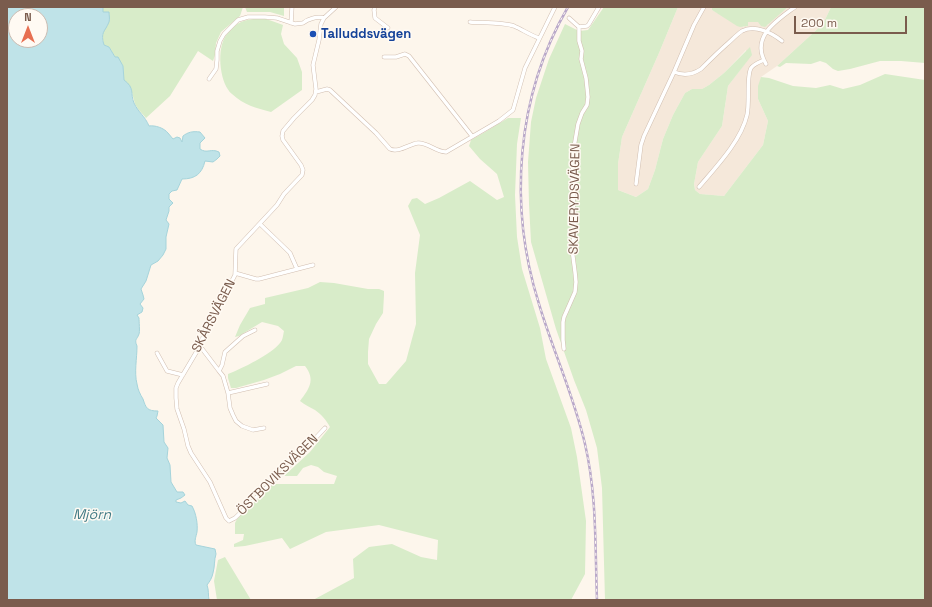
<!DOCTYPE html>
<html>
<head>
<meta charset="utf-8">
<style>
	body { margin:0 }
	#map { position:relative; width:932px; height:607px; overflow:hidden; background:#fdf6ec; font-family:"Space Grotesk",sans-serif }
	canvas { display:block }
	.frame { position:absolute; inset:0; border:8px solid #7a5c4d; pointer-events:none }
	.north { position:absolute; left:8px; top:8px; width:40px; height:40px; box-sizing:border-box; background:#fffaf3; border:1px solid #cabbb1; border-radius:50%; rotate:0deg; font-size:11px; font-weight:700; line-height:16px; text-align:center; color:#7a5c4d }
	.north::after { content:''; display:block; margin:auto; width:14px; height:18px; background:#e76f51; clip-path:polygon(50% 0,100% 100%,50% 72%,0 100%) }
	.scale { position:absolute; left:794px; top:16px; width:113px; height:18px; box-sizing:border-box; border:2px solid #7a5c4d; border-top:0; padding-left:5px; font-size:12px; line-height:14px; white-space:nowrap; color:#7a5c4d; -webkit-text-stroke:3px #fffaf3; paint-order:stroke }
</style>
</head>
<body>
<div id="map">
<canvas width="932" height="607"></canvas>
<div class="frame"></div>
<div class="north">N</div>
<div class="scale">200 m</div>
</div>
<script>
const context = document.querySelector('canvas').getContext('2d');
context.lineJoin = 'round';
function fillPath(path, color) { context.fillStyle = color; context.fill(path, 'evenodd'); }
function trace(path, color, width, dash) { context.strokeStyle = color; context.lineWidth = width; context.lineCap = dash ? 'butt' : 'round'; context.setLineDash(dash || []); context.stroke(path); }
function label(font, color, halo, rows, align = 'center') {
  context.font = font + ' "Space Grotesk",sans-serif'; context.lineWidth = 3; context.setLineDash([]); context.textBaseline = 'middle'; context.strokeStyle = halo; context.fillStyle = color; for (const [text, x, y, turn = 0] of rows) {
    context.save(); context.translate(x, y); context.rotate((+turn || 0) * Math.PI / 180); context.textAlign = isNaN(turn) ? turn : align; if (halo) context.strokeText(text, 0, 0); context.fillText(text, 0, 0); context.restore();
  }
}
const residential = new Path2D(`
	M678,7H712V10L744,27L747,22H758L768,25L769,22L788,7H831L823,24L777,66L761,77L758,99L768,121L763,145L724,196L700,194L695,190L694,184L698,162L722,126L728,86L746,62V50L724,73L709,85L702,89H692L685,93L673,115L663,139L655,170L648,189L636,197L618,190V164L622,137L659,53Z`);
const green = new Path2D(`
	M103,7H243L240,16L221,32L216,43L215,55L213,61L198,51L170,96L146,118L138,109L135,104L131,89L124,80L123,66L115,57L109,47L104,45C101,35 104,23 106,12H103Z
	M245,7H284V16L270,12H247Z
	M604,7H678L659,53L622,137L618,164V190L636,197L648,189L655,170L663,139L673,115L685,93L692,89H702L709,85L724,73L750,47L752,55L728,86L722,126L698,162L694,184L695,190L700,194L724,196L763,145L768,121L758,99V86L761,77L769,78L793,86L816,88L830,85L843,89L860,85L885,74L925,80V600H605L602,488L597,448L586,410L574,380L556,329L531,242L529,204L528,162L531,122L536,98L549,59L565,24L579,31L588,30Z
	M712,7H788L765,27L761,26L758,22H748V26L740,27L737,26L712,10Z
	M831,7H925V63L901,61H880L850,69L838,71L833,69L826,63L820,61L811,64L786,63L780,67L777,66L823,24Z
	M263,18L272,21L283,25L281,34L284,44L297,58L302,72V90L271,112C256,108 244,105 232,94C220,84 217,53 224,39C226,34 234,26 239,23C246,19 254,19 263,18Z
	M508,118H521L517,144L515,195L517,237L522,269L540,328L546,359L571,428L577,457L586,521L585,574L571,600H313L354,578L353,559L369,547L392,544L421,557L437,560L438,540L379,525L326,532L290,549L282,538L245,546L234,547V544L243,540L244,534H235V523L237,519L273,484H334L337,476L324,472L318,467L311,465L303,468L297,476H284L310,452L330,427C327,421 321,414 315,410C310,407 305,405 300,401C309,389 316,380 305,366H296L280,374L264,380L236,388H231L228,378V374C241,369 272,354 280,343C283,340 283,335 284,331L278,326L262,322L239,336L235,337L240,325L250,308L265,304V298L308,288L320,282L334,283L368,289H379L384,291V295L383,313L376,324L369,339L368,352V364L379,384H386L406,361L416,324L415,273L420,235L408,206L412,199L417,198L425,204L439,198L470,181L497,200L504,197L497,174L480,159L469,146L471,140L485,132Z
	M225,557L251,600H217L214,581L218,560Z`);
const water = new Path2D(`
	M7,7H103V12H109C109,15 110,19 109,22C105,32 100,32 104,45L109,47L115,57H118L123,66L124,80C135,88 130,93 134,103C138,112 145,116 149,126C155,125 164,128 168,133C170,135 171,137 173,139L177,137L180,138L182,142L183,136C188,132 193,131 200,132L205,138L200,143V149C207,154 211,148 219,152L220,156L217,159L213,162L205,161C202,174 195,179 182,179L177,190L172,191L169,194V199L173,203L169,207V211L166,220L169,224L166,237V249L163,255L158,261L151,265L146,281L141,289L143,295L144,299L140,304L143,308L142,312L137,315L139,318C139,320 140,333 139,334C137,340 134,339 137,346C137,359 134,372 137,384C138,390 140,394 143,399C146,408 147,411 158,411L157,416L156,418L163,425L164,442L168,448L167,458L170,465L171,482L177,492H183L185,495L181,498L176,500V502L181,503L185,501L188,505L192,506C196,513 198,524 197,532C196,537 194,541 196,545L215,549L216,554C214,560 215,566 213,573C212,578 210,581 207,585C209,590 208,595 209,600H7ZM16,16H40V40H16Z`);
const minor = new Path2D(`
	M375,7L374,10L375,18L388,28
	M569,18L579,27L587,26L589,24L599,7
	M470,22C482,23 502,22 514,26C523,30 530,35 539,38
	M291,23L292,7
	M384,57H396L405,54L409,56L472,136
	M766,64C750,37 776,21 795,7
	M674,72C684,76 692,75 701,69C709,61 717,53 726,45C731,41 736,35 742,31C755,24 772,33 782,41
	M209,79L216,69L217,60V51L220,41L224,34L238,20L248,17H265L277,18L295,24L303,23C308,19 317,16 324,18
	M316,92L327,89L330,90L376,133L390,149C399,153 409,144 418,143C427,142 436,152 446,152L499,121L513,110L525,68L555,7
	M636,184L641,145L644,136L674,72L694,25L704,7
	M699,187C716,167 741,141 747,115C750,103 746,77 751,68C754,64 759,62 764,60
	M260,224L287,250L290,253L297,269
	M235,273L256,279H259L313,265
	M200,346L219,371L223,376L228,393L230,408L233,415L236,421L242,426L253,430L264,428
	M564,349L563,340V322L564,317L575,292L576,282L575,272L572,249L574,234L575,218L573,205L574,191L572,184L573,153L578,124L582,113L587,105L588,97L586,78L581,59L582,51L579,41V27
	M157,353L167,371L183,375
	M219,371L222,365L225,352L243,336L255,330
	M228,393L267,384
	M325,428L294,461L235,518L229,521L226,518L210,482L191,453L188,446L184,429L177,409L176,398V388L178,383L200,346L207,326L224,296L235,275L236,249L277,205L284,194L302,175L303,170L301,165L283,140L282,136L283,131L294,118L312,100L315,95L316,89L313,65L319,40L321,24L324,18L336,7`);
const rail = new Path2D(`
	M568,7C516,96 508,206 539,304C553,351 574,396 585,444C597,495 595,548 597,600`);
const markers = [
	[313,34,4,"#1a4fb4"]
];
const transitNames = [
	["Talluddsvägen",321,34]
];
const streetNames = [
	["SKAVERYDSVÄGEN",575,199,-89],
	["SKÅRSVÄGEN",214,316,-63],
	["ÖSTBOVIKSVÄGEN",278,475,-45]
];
const waterNames = [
	["Mjörn",92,515]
];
fillPath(residential, '#f5e8da');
fillPath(green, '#d8ecc9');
fillPath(water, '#bfe3e8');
trace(water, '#a5d3da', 1);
trace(minor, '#d1beb0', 4.5);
trace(minor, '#fff', 3.5);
trace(rail, '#b9a8c9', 2.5);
trace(rail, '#fffaf3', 1, [3]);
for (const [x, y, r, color] of markers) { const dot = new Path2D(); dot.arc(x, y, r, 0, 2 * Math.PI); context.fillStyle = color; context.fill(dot); trace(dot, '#fffaf3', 1.5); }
label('bold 13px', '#164399', '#fffaf3', transitNames, 'left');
label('13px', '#7a5c4d', '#fffaf3', streetNames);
label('italic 14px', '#437c86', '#fffaf3', waterNames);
</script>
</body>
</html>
